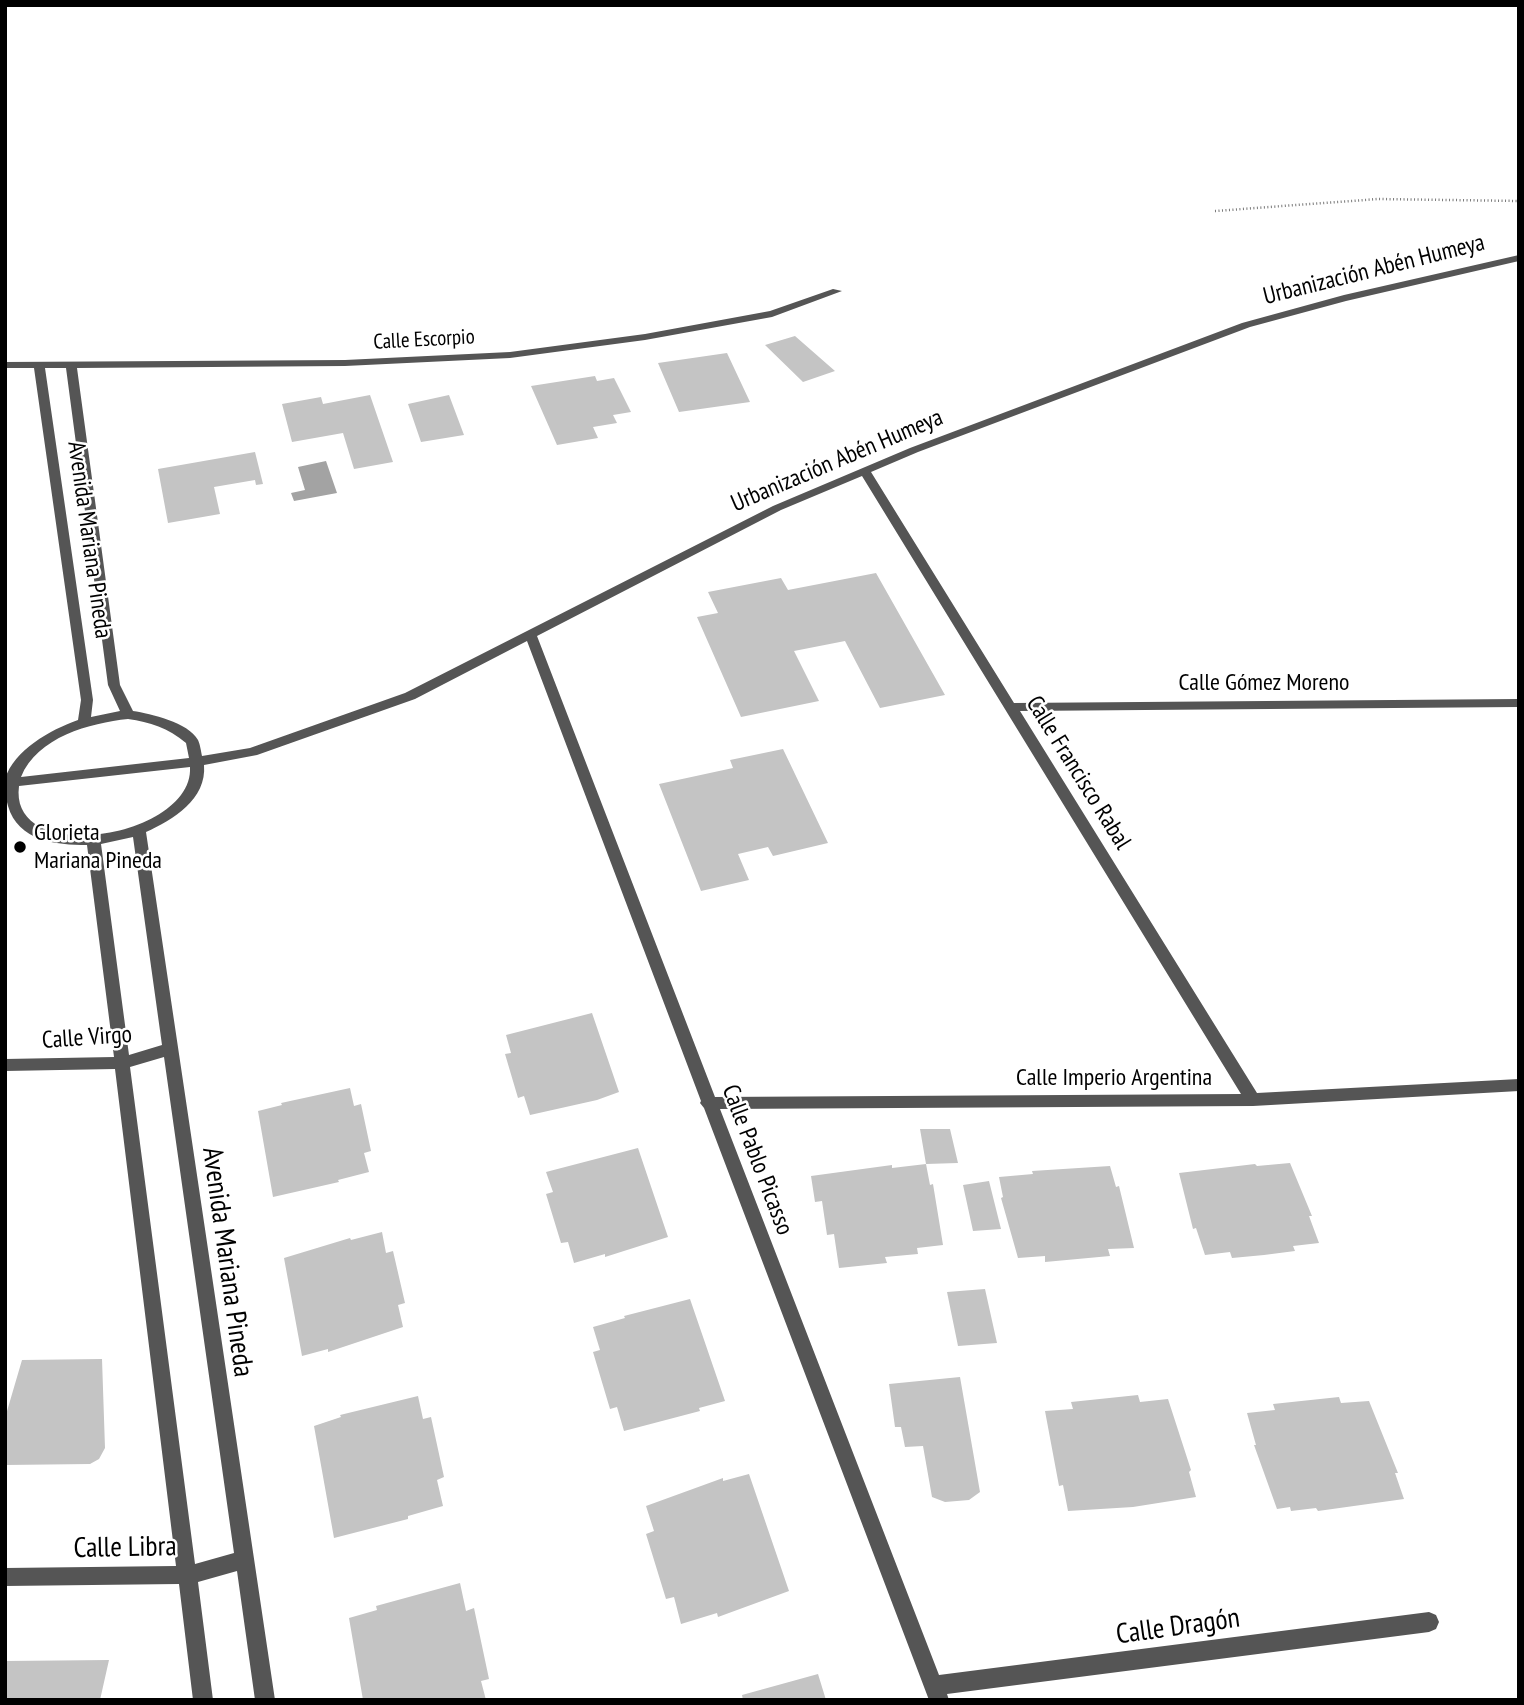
<!DOCTYPE html>
<html>
<head>
<meta charset="utf-8">
<style>
	body { margin:0 }
	#map { position:relative; width:1524px; height:1705px; overflow:hidden; background:#fff; font-family:"PT Sans Narrow",sans-serif }
	canvas { display:block }
	.frame { position:absolute; inset:0; border:7px solid #000; pointer-events:none }
</style>
</head>
<body>
<div id="map">
<canvas width="1524" height="1705"></canvas>
<div class="frame"></div>
</div>
<script>
const context = document.querySelector('canvas').getContext('2d');
context.lineJoin = 'round';
function fillPath(path, color) { context.fillStyle = color; context.fill(path, 'evenodd'); }
function trace(path, color, width, dash) { context.strokeStyle = color; context.lineWidth = width; context.lineCap = dash ? 'butt' : 'round'; context.setLineDash(dash || []); context.stroke(path); }
function label(font, color, halo, rows, align = 'center') {
  context.font = font + ' "PT Sans Narrow",sans-serif'; context.lineWidth = 5; context.setLineDash([]); context.textBaseline = 'middle'; context.strokeStyle = halo; context.fillStyle = color; for (const [text, x, y, turn = 0] of rows) {
    context.save(); context.translate(x, y); context.rotate((+turn || 0) * Math.PI / 180); context.textAlign = isNaN(turn) ? turn : align; if (halo) context.strokeText(text, 0, 0); context.fillText(text, 0, 0); context.restore();
  }
}
const water = new Path2D(`
	M326,461L337,493L294,501L291,493L305,490L298,467Z`);
const building = new Path2D(`
	M795,336L835,371L803,382L765,345Z
	M727,353L750,402L679,412L658,363Z
	M595,376L597,381L614,378L631,412L613,415L617,423L593,427L598,438L557,445L531,386Z
	M370,395L393,462L354,469L343,433L292,442L282,404L321,397L323,404Z
	M449,395L464,435L421,442L408,404Z
	M255,452L263,484L256,485L255,480L214,487L220,514L168,523L158,469Z
	M876,573L945,695L880,708L845,641L794,651L819,701L741,717L697,617L718,613L708,592L781,578L788,590Z
	M783,749L828,843L773,856L768,847L738,854L749,880L701,891L659,784L733,768L730,760Z
	M592,1013L619,1092L597,1100L530,1115L524,1096L518,1098L505,1054L511,1053L506,1035Z
	M350,1088L354,1106L361,1104L371,1151L364,1153L369,1172L338,1180L339,1182L273,1197L258,1111L282,1105L281,1103Z
	M920,1129H950L958,1163L926,1164Z
	M638,1148L668,1237L605,1257V1254L574,1263L568,1242L561,1243L546,1194L553,1192L546,1172Z
	M1290,1163L1312,1216H1309L1319,1243L1293,1246L1295,1251L1264,1255L1232,1258L1230,1252L1205,1255L1196,1228L1193,1229L1179,1173L1255,1164L1257,1166Z
	M926,1164L930,1185L933,1184L943,1245L917,1248L918,1254L885,1257L887,1263L839,1268L834,1234L827,1235L822,1201L815,1202L811,1176L892,1165V1168Z
	M1110,1166L1116,1187L1119,1186L1134,1248L1108,1249L1110,1256L1045,1262V1256L1018,1258L1001,1198L1003,1197L999,1177L1033,1174L1032,1171Z
	M989,1181L1001,1229L973,1231L963,1185Z
	M382,1232L386,1253L393,1251L405,1303L398,1305L403,1327L328,1352V1349L302,1356L284,1258L350,1238L351,1240Z
	M985,1289L997,1343L958,1346L947,1292Z
	M690,1299L725,1401L699,1408L700,1411L624,1431L617,1407L610,1409L593,1352L600,1350L593,1327L625,1318L624,1316Z
	M102,1359L105,1448L99,1459L90,1464L5,1465V1418L22,1360Z
	M960,1377L980,1492L969,1500L945,1502L932,1497L923,1446L905,1447L901,1427H895L889,1384Z
	M1138,1395L1140,1402L1168,1399L1191,1470L1189,1472L1196,1497L1133,1507L1068,1511L1063,1485L1059,1486L1045,1411L1073,1409L1071,1402Z
	M418,1396L423,1419L431,1417L444,1477L437,1480L443,1506L408,1516V1519L334,1538L314,1426L341,1417L340,1415Z
	M1339,1397L1341,1403L1369,1401L1398,1473H1395L1404,1499L1318,1511L1316,1508L1291,1511L1290,1507L1277,1509L1254,1445H1256L1247,1413L1275,1410L1273,1404Z
	M749,1474L789,1591L718,1617L717,1613L681,1624L674,1597L666,1599L646,1534L654,1531L646,1506L723,1478V1481Z
	M460,1583L466,1611L474,1608L489,1679L481,1681L486,1700H363L349,1618L377,1610L376,1606Z
	M109,1660L100,1700H5V1661Z
	M818,1674L826,1700H743L742,1695Z`);
const path = new Path2D(`
	M1215,211L1378,199L1519,201`);
const minor = new Path2D(`
	M1519,255V261L1346,301L1250,327L918,452L871,472L1014,703L1519,699V707L1020,711L1257,1093L1519,1079V1091L1253,1106L720,1109L939,1675L1429,1612L1436,1615L1439,1622L1436,1629L1429,1632L947,1694L949,1700H929L704,1108L700,1103L701,1101L527,641L415,699L257,755L204,765C207,799 173,820 146,832L275,1700H255L237,1571L198,1582L213,1700H193L179,1584L5,1586V1568L176,1566L115,1069L5,1071V1059L114,1057L87,845C56,845 18,841 8,806C6,798 3,787 5,779C14,750 50,730 78,720L81,700L34,368H5V362L345,360L510,352L645,334L770,311L833,289L842,291L772,317L645,340L510,358L345,366L77,368L120,685L133,711C151,714 188,722 198,740C200,744 201,751 202,756L250,748L405,693L773,506L910,448L1242,323L1344,295ZM45,368H66L108,685L120,711L91,717L93,700ZM862,476L1241,1094L715,1097L537,636L781,510ZM128,719C150,722 168,728 186,743L189,758L21,777C37,737 90,723 128,719ZM190,767C194,838 8,868 19,786ZM133,837L162,1045L129,1055L101,844ZM164,1057L234,1553L195,1564L130,1067Z`);
const markers = [
	[20,847,7,"#000"]
];
const farStreetnames = [
	["Calle Escorpio",424,340,-3]
];
const streetNames = [
	["Urbanización Abén Humeya",1374,270,-14],
	["Urbanización Abén Humeya",837,461,-23],
	["Avenida Mariana Pineda",89,540,82],
	["Calle Gómez Moreno",1264,683],
	["Calle Francisco Rabal",1078,773,58],
	["Calle Virgo",87,1038,-4],
	["Calle Imperio Argentina",1114,1078],
	["Calle Pablo Picasso",757,1160,69]
];
const poiNames = [
	["Glorieta",34,833],
	["Mariana Pineda",34,861]
];
const nearStreetnames = [
	["Avenida Mariana Pineda",227,1262,82],
	["Calle Libra",125,1548,-1],
	["Calle Dragón",1178,1627,-8]
];
fillPath(water, '#a3a3a3');
fillPath(building, '#c4c4c4');
trace(path, '#777', 2.5, [1, 2.5]);
fillPath(minor, '#555');
for (const [x, y, r, color] of markers) { const dot = new Path2D(); dot.arc(x, y, r, 0, 2 * Math.PI); context.fillStyle = color; context.fill(dot); trace(dot, '#fff', 2.5); }
label('21px', '#000', '#fff', farStreetnames);
label('24px', '#000', '#fff', streetNames);
label('24px', '#000', '#fff', poiNames, 'left');
label('28px', '#000', '#fff', nearStreetnames);
</script>
</body>
</html>
